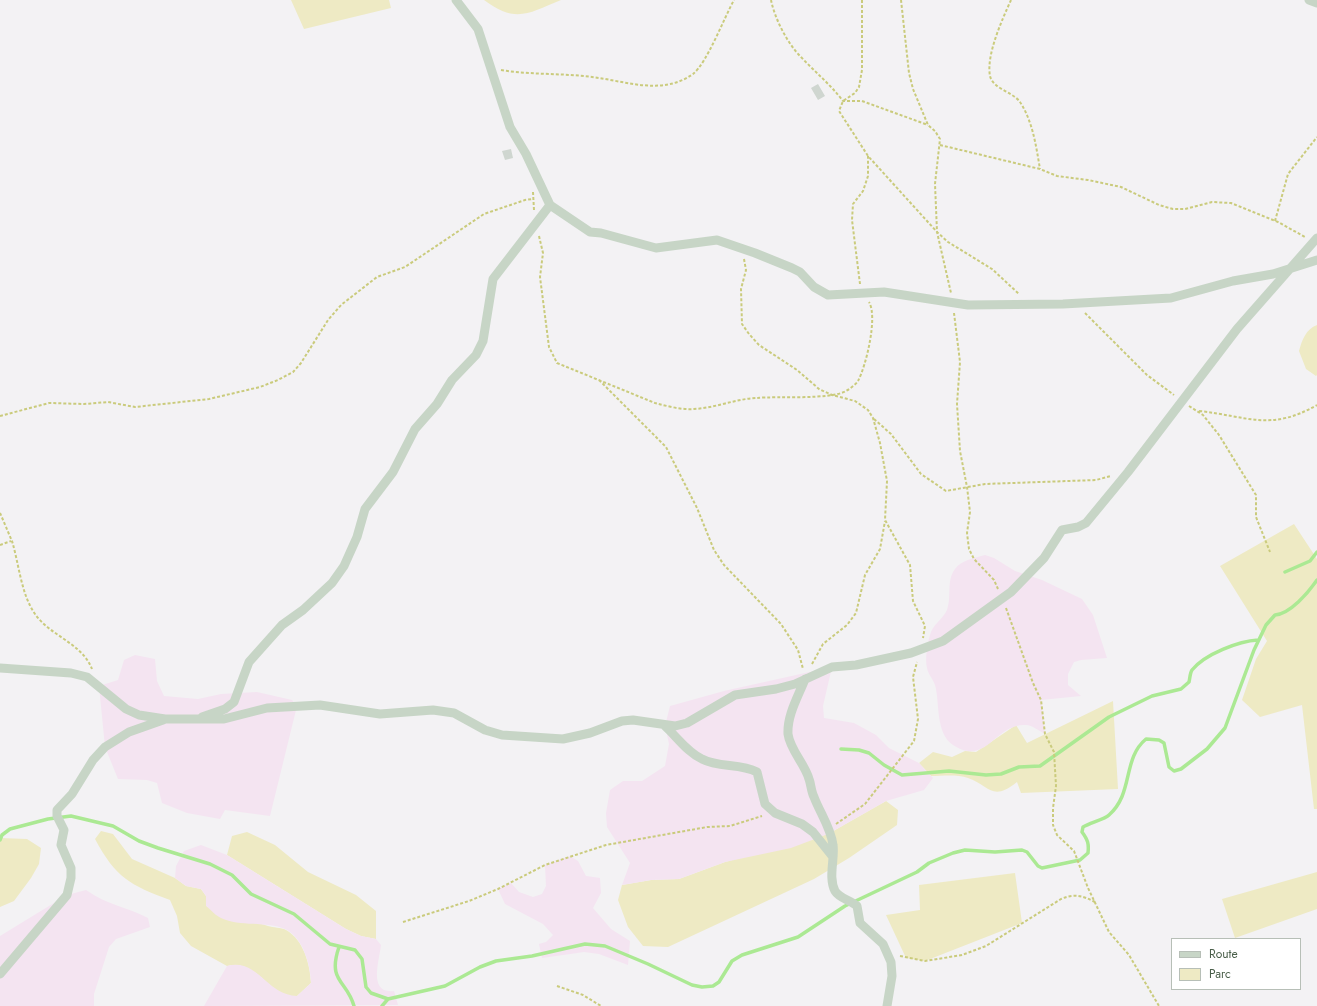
<!DOCTYPE html>
<html>
<head>
<meta charset="utf-8">
<style>
	body { margin:0 }
	#map { position:relative; width:1317px; height:1006px; overflow:hidden; background:#f3f2f4; font-family:Jost,sans-serif }
	canvas { display:block }
	.legend { position:absolute; left:1171px; top:938px; width:130px; height:52px; box-sizing:border-box; background:#fff; border:1px solid #b7bfb7; margin:0; padding:5px 7px; list-style:none; font-size:12px; color:#4a5f4a }
	.legend li { display:flex; align-items:center; gap:8px; height:20px }
	.legend b { width:20px; border:1px solid #b7bfb7 }
</style>
</head>
<body>
<div id="map">
<canvas width="1317" height="1006"></canvas>
<ul class="legend">
<li><b style="height:5px;background:#c7d5c6"></b>Route</li>
<li><b style="height:11px;background:#eeeac4"></b>Parc</li>
</ul>
</div>
<script>
const context = document.querySelector('canvas').getContext('2d');
context.lineJoin = 'round';
function fillPath(path, color) { context.fillStyle = color; context.fill(path, 'evenodd'); }
function trace(path, color, width, dash) { context.strokeStyle = color; context.lineWidth = width; context.lineCap = dash ? 'butt' : 'round'; context.setLineDash(dash || []); context.stroke(path); }
const green = new Path2D(`
	M291,0H389L391,8L304,29Z
	M484,0H561C529,13 516,24 484,0Z
	M1317,325V375L1316,376L1306,369L1299,351C1302,340 1306,329 1317,325Z
	M1294,524L1317,559V809H1314L1302,705L1260,717L1242,700L1256,659L1267,641L1220,566Z
	M1113,701L1118,789L1021,793L1017,782C992,802 990,786 968,778C957,774 942,776 931,776L919,763L933,752L952,757L965,751L976,752L1016,725L1027,743Z
	M886,801L898,810L897,825L849,858L814,879L668,947L643,946L628,927L618,900L622,885L651,880L679,879L725,862L828,834Z
	M101,831L113,834L132,859L175,878L186,886L201,889L206,896L207,906C227,913 248,920 268,926C273,928 281,927 286,930C304,940 310,965 311,983L297,996C293,996 288,997 284,995C264,985 252,960 227,966L191,946L180,933L177,916L170,900C130,885 116,878 95,839Z
	M247,832L275,845L308,872L356,895L376,911V939L361,936L346,929L227,855L232,836Z
	M0,838L27,839L41,848L39,864L31,878L14,901L0,907Z
	M1317,872V909L1235,938L1222,899Z
	M1015,873L1022,923L925,961L906,958L886,915L920,910L919,885Z`);
const sand = new Path2D(`
	M985,555L994,558L1015,571L1042,580L1082,599L1093,615L1107,658L1081,660L1074,662L1068,674V685L1081,696L1041,700L1045,734C1039,731 1032,725 1026,725C995,723 987,767 953,745C935,733 940,702 935,685C933,679 928,674 927,668C925,659 927,645 930,635C932,625 943,619 947,610C952,596 946,581 955,569C961,560 975,558 985,555Z
	M135,655L155,659L157,681L164,696L198,699L221,694L257,692L292,700L297,706L270,816L225,810L220,819L187,813L162,803L157,783L147,780L118,779L105,747L99,686L118,680L124,660Z
	M832,667L823,706L824,718L854,723L876,735L889,748L919,763L933,778L924,790L886,801L828,834L791,848L725,862L679,879L651,880L622,885L630,863L607,827L606,813L610,790L623,781H642L665,766L669,744L665,726L670,706L724,691Z
	M201,845L227,855L346,929L361,936L376,939L381,945C379,962 368,994 394,991L398,1005L204,1006L227,966C258,958 266,995 297,996L311,983C311,966 303,937 285,929C267,921 240,927 221,918C216,916 211,910 206,906V896L201,889L186,886L175,878L176,866L184,851Z
	M570,856L578,861L586,876L600,878L601,893L593,908L611,929L630,941L628,965L599,954L584,952L542,958L539,944L546,942L553,935L543,924L505,904L498,889L511,883L519,892L533,897L542,894L546,886L545,865Z
	M86,890C107,905 127,907 148,918L150,927L116,939L109,947L94,994V1006H0V936L67,895Z`);
const stream = new Path2D(`
	M1285,572L1310,561L1317,552
	M841,749L859,750L869,753L884,765L902,775L949,771L986,775L1001,774L1019,767L1040,766L1109,717L1152,696L1181,689L1189,682C1190,678 1190,673 1192,670C1205,654 1239,641 1258,640
	M0,840L2,835L10,829L48,819L71,816L113,826L139,841L158,848L210,864L232,875L251,894L294,914L330,944L355,950L362,959L366,987L371,993L388,999L445,986L480,967L496,961L532,956L585,944L605,946L648,964L692,985L702,987L713,986L719,982L732,961L742,955L798,937L845,906L917,872L929,863L953,853L965,850L995,852L1022,850L1027,852L1038,866L1042,868L1080,860L1088,853C1089,844 1088,840 1082,832L1083,827C1090,823 1105,819 1109,815C1134,793 1122,759 1146,739L1159,740L1164,743L1169,767L1174,771L1181,769L1207,749L1225,728L1254,650L1266,625L1275,615C1290,614 1308,593 1317,580
	M339,947C327,982 347,980 354,1006
	M382,1006L388,999`);
const building = new Path2D(`
	M818,84L825,96L818,100L811,88Z
	M511,149L513,158L505,160L502,151Z`);
const path = new Path2D(`
	M771,0C775,19 787,43 801,57C815,72 830,84 843,101H862L928,125
	M862,0V70L859,87L855,93L843,101L839,111L868,156L937,232L948,242L992,269L1019,294
	M901,0L909,73L913,89L928,125L935,131L940,139L935,184L937,232L951,293
	M1011,0C1002,20 986,55 990,76C993,89 1013,92 1020,102C1033,122 1036,146 1040,169
	M501,70C531,75 562,73 592,77C626,81 662,96 693,74C707,63 724,18 734,0
	M940,145L1040,169L1057,176L1088,180L1121,187L1159,205L1173,209H1185L1212,202L1231,203L1278,222L1305,237
	M533,192L534,210
	M1275,221L1288,174L1317,137
	M539,236L543,253L540,277L549,347L557,363L655,403C667,406 681,410 694,409C715,408 735,399 756,398C778,396 830,400 846,391C850,389 856,384 858,381C866,366 878,317 869,302
	M744,259L746,270L741,289L742,324L749,334L759,345L797,370L819,389L832,395L855,401L868,410L873,418L880,443L887,481L885,520L910,565L913,601L925,626L923,638
	M860,284L852,220L853,204L863,191L868,176V156
	M954,313L960,362L957,404L960,451L967,487L970,512L967,533L969,549L974,559L994,580L998,589
	M1085,313L1147,375L1174,395
	M599,380L666,447L697,508L714,550L724,565L781,624L798,650L803,669
	M1189,406L1203,415L1219,435L1256,495V517L1270,552
	M1199,411C1247,416 1270,432 1317,405
	M0,416L49,403L84,404L108,402L135,407L209,399L260,387L278,380L293,372L301,363L328,320L341,305L377,277L405,267L484,214L525,200L533,199
	M874,419L891,434L921,474L946,491L985,484L1096,480L1111,476
	M0,513C4,522 8,532 12,541C19,564 21,594 35,614C50,636 82,643 92,669
	M0,545L11,541
	M1006,608L1033,683L1041,700L1045,734L1054,752L1056,786L1053,808V825L1057,835L1074,851L1088,888L1109,932L1129,955L1159,1006
	M812,664L823,644L847,625L856,613L865,575L880,549L885,521
	M836,824L865,804L914,741L918,719L913,677L917,662
	M403,922L469,901L498,889L545,865L606,845L707,827L730,826L762,816
	M900,956L925,961L962,955L986,946L1061,899C1075,893 1083,896 1095,902
	M557,986L583,995L601,1006`);
const street = new Path2D(`
	M456,0L478,29L510,127L526,154L550,205L590,232L601,233L656,248L717,240L755,253L792,268L800,272L814,287L828,295L884,292L968,305L1063,304L1171,298L1233,281L1273,274L1317,260
	M1309,0L1317,3
	M0,668L71,673L87,677L126,709L139,715L165,719H224L267,708L320,705L380,714L433,710L454,713L485,730L502,735L563,739L590,733L622,721L633,720L675,726L687,723L735,695L776,689L795,684L832,667L856,665L911,653L943,641L1011,592L1044,558L1062,530L1078,527L1086,523L1128,472L1237,329L1317,238
	M805,679C798,697 787,715 788,734C790,750 805,764 809,779C811,784 811,791 814,797C820,813 831,828 833,845C835,859 828,877 835,891C839,898 850,900 857,906L860,923L883,944L891,962L892,976L887,1006
	M202,717L225,709L234,702L249,662L282,625L303,610L332,583L344,566L357,537L365,509L393,472L415,429L437,404L452,380L476,355L483,341L493,279L550,205
	M665,726C677,737 687,752 702,759C719,768 740,763 757,772L765,804L775,813L802,824L813,832L833,857
	M0,974L67,895L71,878V868L61,845L64,830L57,816V810L72,794L93,760L105,747L129,732L163,720`);
fillPath(green, '#eeeac4');
fillPath(sand, '#f4e4f1');
trace(stream, '#abe993', 3.5);
fillPath(building, '#cfd6d0');
trace(path, '#cacb7c', 2, [3, 2]);
trace(street, '#c7d5c6', 9);
</script>
</body>
</html>
